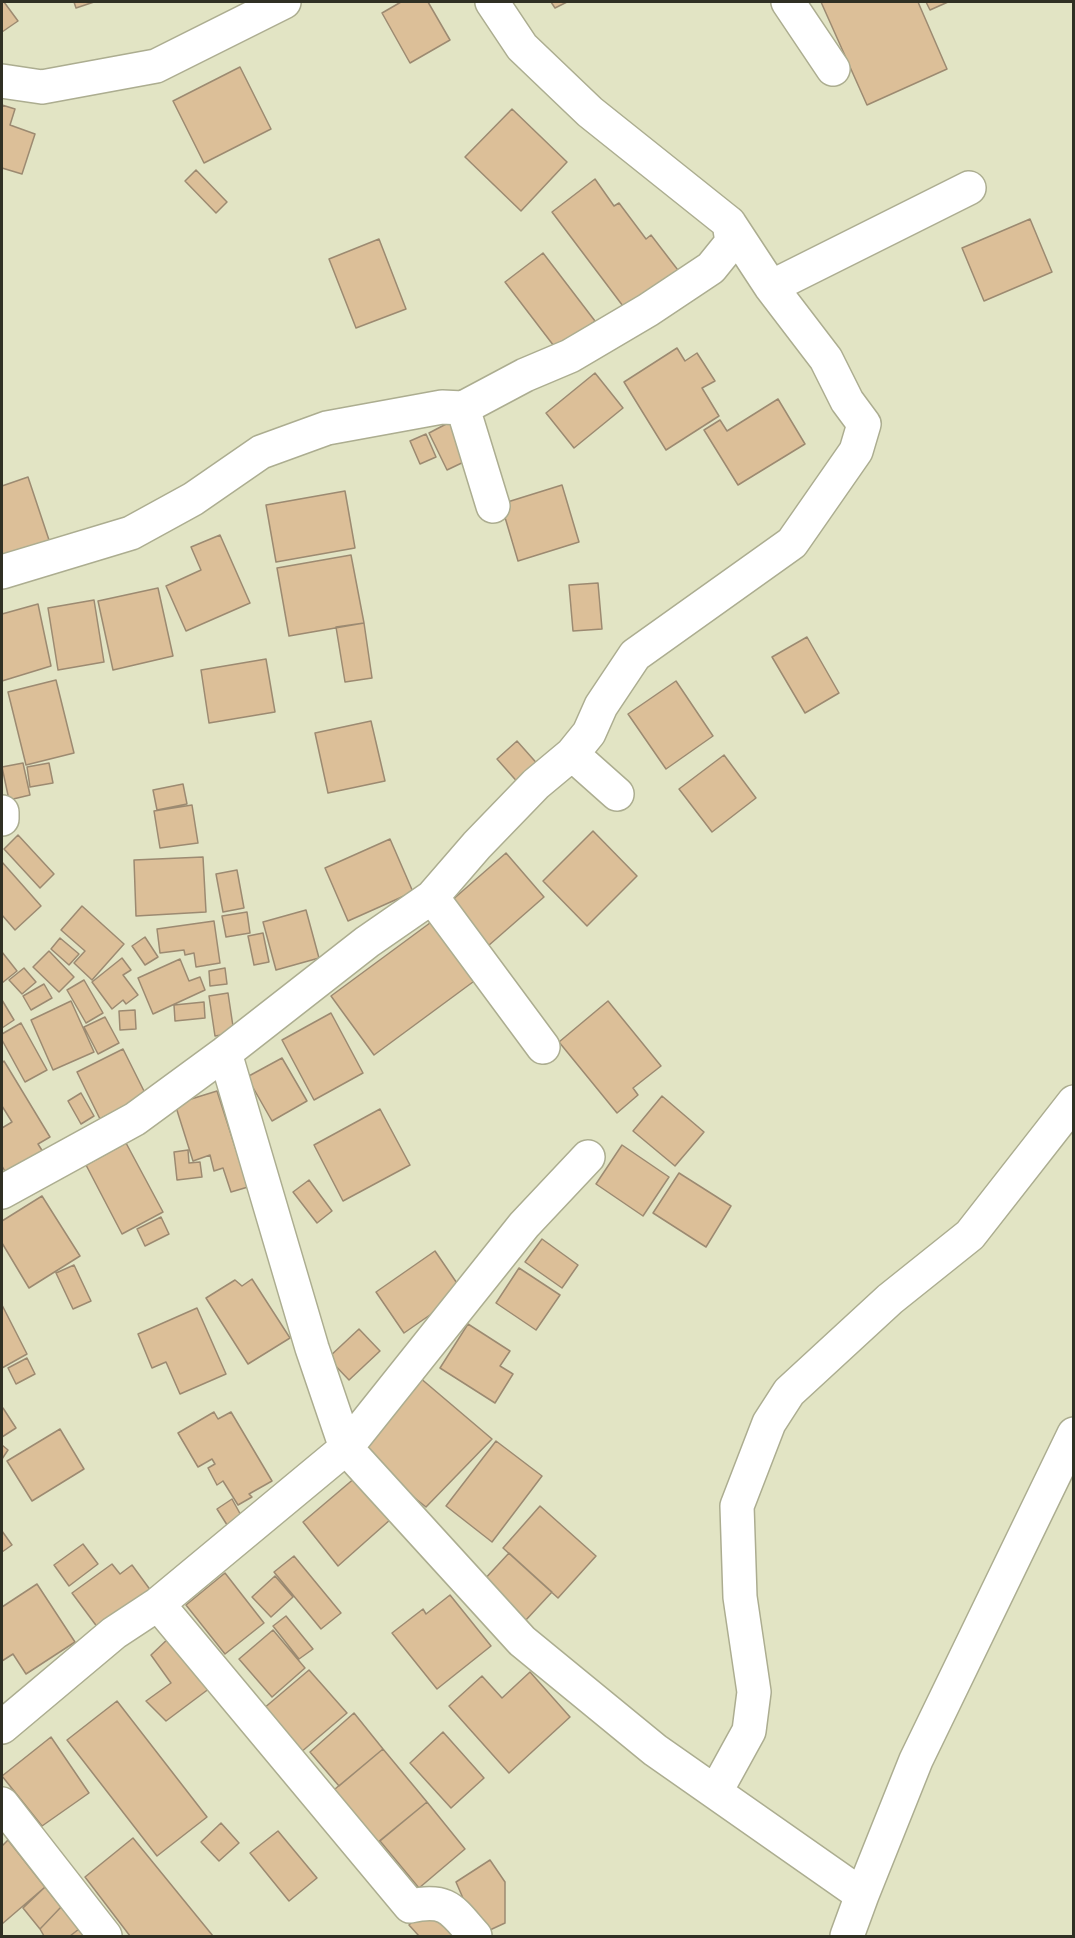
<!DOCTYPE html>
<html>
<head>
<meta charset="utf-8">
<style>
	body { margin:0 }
	#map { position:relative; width:1075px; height:1938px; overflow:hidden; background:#e2e4c4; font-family:Literata,serif }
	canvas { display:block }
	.frame { position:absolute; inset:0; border:3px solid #303024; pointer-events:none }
</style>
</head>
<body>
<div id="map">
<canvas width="1075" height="1938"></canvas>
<div class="frame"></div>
</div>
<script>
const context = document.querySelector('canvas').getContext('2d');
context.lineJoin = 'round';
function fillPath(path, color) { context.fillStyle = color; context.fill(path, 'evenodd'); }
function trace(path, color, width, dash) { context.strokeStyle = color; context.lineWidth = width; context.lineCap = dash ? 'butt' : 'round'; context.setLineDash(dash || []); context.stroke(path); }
const building = new Path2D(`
	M2,2H4L18,21L2,32Z
	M74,2H94L76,8Z
	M401,2H428L450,40L410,63L382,13Z
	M551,2H567L555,8Z
	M821,2H918L947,69L867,105Z
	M926,2H948L930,10Z
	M240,67L271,129L204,163L173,101Z
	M2,105L15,109L10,125L35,134L22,174L2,168Z
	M512,109L567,162L521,211L465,157Z
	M196,170L227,202L216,213L185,181Z
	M595,179L614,206L619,203L646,239L651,235L684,278L632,318L552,212Z
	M1030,219L1052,272L984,301L962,248Z
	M379,239L406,309L356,328L329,259Z
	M543,253L595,321L557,350L505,282Z
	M677,348L685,361L697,353L715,381L702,388L719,416L666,450L624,382Z
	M595,373L623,408L574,448L546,413Z
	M778,399L805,444L738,485L704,430L720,420L727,431Z
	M450,422L468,460L447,470L429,433Z
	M426,434L436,457L420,464L410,441Z
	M28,477L50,543L2,559V486Z
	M562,485L579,542L518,561L501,504Z
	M345,491L355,548L276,562L266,505Z
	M220,535L250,603L186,631L166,586L201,570L191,547Z
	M351,555L364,623L289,636L277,568Z
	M598,583L602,629L573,631L569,585Z
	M158,588L173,656L113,670L98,601Z
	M94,600L104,662L58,670L48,608Z
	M38,604L51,666L2,681V614Z
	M364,623L372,678L345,682L336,627Z
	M807,637L839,693L805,713L772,657Z
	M266,659L275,712L209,723L201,670Z
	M56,680L74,753L26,765L8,692Z
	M676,681L713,736L666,769L628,714Z
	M371,721L385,781L328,793L315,733Z
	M517,741L541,768L521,786L497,759Z
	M724,755L756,798L712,832L679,789Z
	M23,763L30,795L9,800L2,767Z
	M49,763L53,783L30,787L27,767Z
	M183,784L187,804L157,810L153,790Z
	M192,805L198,843L160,848L154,811Z
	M593,831L637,876L587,926L543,881Z
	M18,835L54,874L40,888L4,849Z
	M390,839L413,892L348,921L325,868Z
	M506,853L544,897L488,946L450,902Z
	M203,857L206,912L136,916L134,860Z
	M2,862L41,906L15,930L2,915Z
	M237,870L244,908L223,912L216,874Z
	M82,906L124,944L92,980L74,963L85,951L61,930Z
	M306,910L319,958L276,970L263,922Z
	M247,912L250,933L226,937L222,916Z
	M434,920L477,979L374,1055L331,996Z
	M214,921L220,963L196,967L194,953L185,955L184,950L160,953L157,929Z
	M263,933L269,962L254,965L248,936Z
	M145,937L158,957L145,965L132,946Z
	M60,938L79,954L69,965L51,949Z
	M49,951L74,977L59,992L33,967Z
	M2,952L17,971L2,983Z
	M122,958L131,970L123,975L138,995L126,1004L123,1000L112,1009L92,982Z
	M180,959L189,981L200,977L205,990L153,1014L138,978Z
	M24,968L36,982L22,994L9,980Z
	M225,968L227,984L210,986L209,971Z
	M84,980L103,1013L86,1023L67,990Z
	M44,984L52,998L31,1010L23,996Z
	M228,993L234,1033L215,1036L209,996Z
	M2,1000L14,1020L2,1028Z
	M71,1001L94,1052L53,1070L31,1020Z
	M608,1001L661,1066L633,1088L638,1095L617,1113L559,1042Z
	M204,1002L205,1018L175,1021L174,1005Z
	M135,1010L136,1029L120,1030L119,1011Z
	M331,1013L363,1073L314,1100L282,1040Z
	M105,1017L119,1043L98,1054L84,1027Z
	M21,1023L47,1070L25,1082L2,1040V1034Z
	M123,1049L146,1095L100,1119L77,1072Z
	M282,1058L307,1101L272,1121L247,1077Z
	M4,1061L50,1137L38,1144L43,1152L7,1175L2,1166V1128L12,1122L2,1106V1063Z
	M217,1091L248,1187L231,1192L223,1168L214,1171L210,1155L193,1161L175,1104Z
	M81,1093L94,1116L81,1124L68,1101Z
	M662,1096L704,1132L675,1166L633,1131Z
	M380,1109L410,1165L343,1201L314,1145Z
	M126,1143L163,1212L122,1234L86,1165Z
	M622,1145L669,1177L643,1216L596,1184Z
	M188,1150L189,1163L200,1162L202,1177L177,1180L174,1152Z
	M679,1173L731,1206L706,1247L653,1213Z
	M309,1180L332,1211L317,1223L293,1192Z
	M42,1196L80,1256L29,1288L2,1243V1221Z
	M161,1217L169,1234L145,1246L137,1229Z
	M542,1239L578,1265L562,1288L525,1262Z
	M435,1251L463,1292L404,1333L376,1292Z
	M74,1265L91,1301L73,1309L56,1273Z
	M519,1268L560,1295L536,1330L496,1303Z
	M252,1279L290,1338L248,1364L206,1298L235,1280L242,1286Z
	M2,1305L27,1354L2,1368Z
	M197,1308L226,1374L180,1394L166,1362L152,1368L138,1334Z
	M468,1324L510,1351L500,1366L513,1374L495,1403L440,1368Z
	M359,1329L380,1351L349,1380L328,1358Z
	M27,1358L35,1374L16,1384L8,1368Z
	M419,1377L492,1439L426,1507L358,1453Z
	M3,1408L16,1428L2,1437V1409Z
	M214,1412L218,1419L231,1412L272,1481L249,1494L252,1497L238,1505L223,1481L217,1485L208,1468L215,1464L212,1459L198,1467L178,1433Z
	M60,1429L84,1469L32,1501L7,1461Z
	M496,1441L542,1476L492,1542L446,1506Z
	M2,1445L8,1450L2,1459Z
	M356,1477L391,1519L338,1566L303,1522Z
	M232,1499L243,1519L229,1528L217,1509Z
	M540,1506L596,1556L558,1598L503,1548Z
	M2,1531L12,1545L2,1552Z
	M83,1544L98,1564L69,1586L54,1565Z
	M509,1553L552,1592L525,1621L482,1582Z
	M294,1556L341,1613L321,1629L274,1572Z
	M112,1564L120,1574L132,1565L154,1595L98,1628L72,1593Z
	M225,1573L264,1623L225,1654L186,1605Z
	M275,1576L293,1597L271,1617L252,1597Z
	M37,1584L75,1642L26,1674L13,1654L2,1661V1607Z
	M450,1595L491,1646L437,1689L392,1633L423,1609L426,1614Z
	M286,1616L313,1649L299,1659L273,1626Z
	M273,1630L305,1668L272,1697L239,1659Z
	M171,1636L214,1685L166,1721L146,1701L171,1683L151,1655Z
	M309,1670L347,1713L300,1753L263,1709Z
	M530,1672L570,1717L509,1773L449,1706L482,1676L502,1698Z
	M117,1701L207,1817L157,1856L67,1740Z
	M354,1713L383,1749L339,1786L310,1752Z
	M443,1732L484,1778L451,1808L410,1763Z
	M51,1737L89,1793L42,1826L2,1776Z
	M383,1749L427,1802L372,1847L329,1794Z
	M427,1802L465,1849L419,1888L380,1841Z
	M221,1823L239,1843L219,1861L201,1842Z
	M278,1831L317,1878L289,1901L250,1853Z
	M133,1838L213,1936H130L85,1877Z
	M8,1840L45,1887L2,1924V1846Z
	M490,1860L505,1882V1923L479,1935L456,1882Z
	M45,1887L61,1907L40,1929L23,1908Z
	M431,1901L462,1936H419L409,1925Z
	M61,1907L79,1929L70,1936H44L40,1929Z
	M79,1929L84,1936H70Z`);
const street = new Path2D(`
	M788,2L833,69
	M2,81L42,87L156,66L284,2
	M771,287L969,188
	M463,408L493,506
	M2,572L131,533L193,499L261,452L327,428L442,407L463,408L525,375L570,356L648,310L711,268L732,242L729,223L590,112L522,47L492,2
	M572,754L617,794
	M2,812V819
	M432,897L543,1047
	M225,1053L312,1348L346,1448L522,1641L655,1750L862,1895L916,1760L1074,1434
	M2,1192L135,1119L225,1053L367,942L432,897L477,845L536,784L572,754L589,733L601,706L635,655L792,543L856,451L864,424L847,401L826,359L771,287L729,223
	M158,1604L410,1906C448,1898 452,1910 475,1936
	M2,1727L114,1633L158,1604L346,1448L524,1225L588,1157
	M716,1791L749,1731L754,1692L740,1597L737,1506L769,1423L789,1392L890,1299L970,1235L1074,1102
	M2,1804L105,1936
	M847,1936L862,1895`);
fillPath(building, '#dcbf98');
trace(building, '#9c8a71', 1.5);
trace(street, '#acad90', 36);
trace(street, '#fff', 33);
</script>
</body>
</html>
